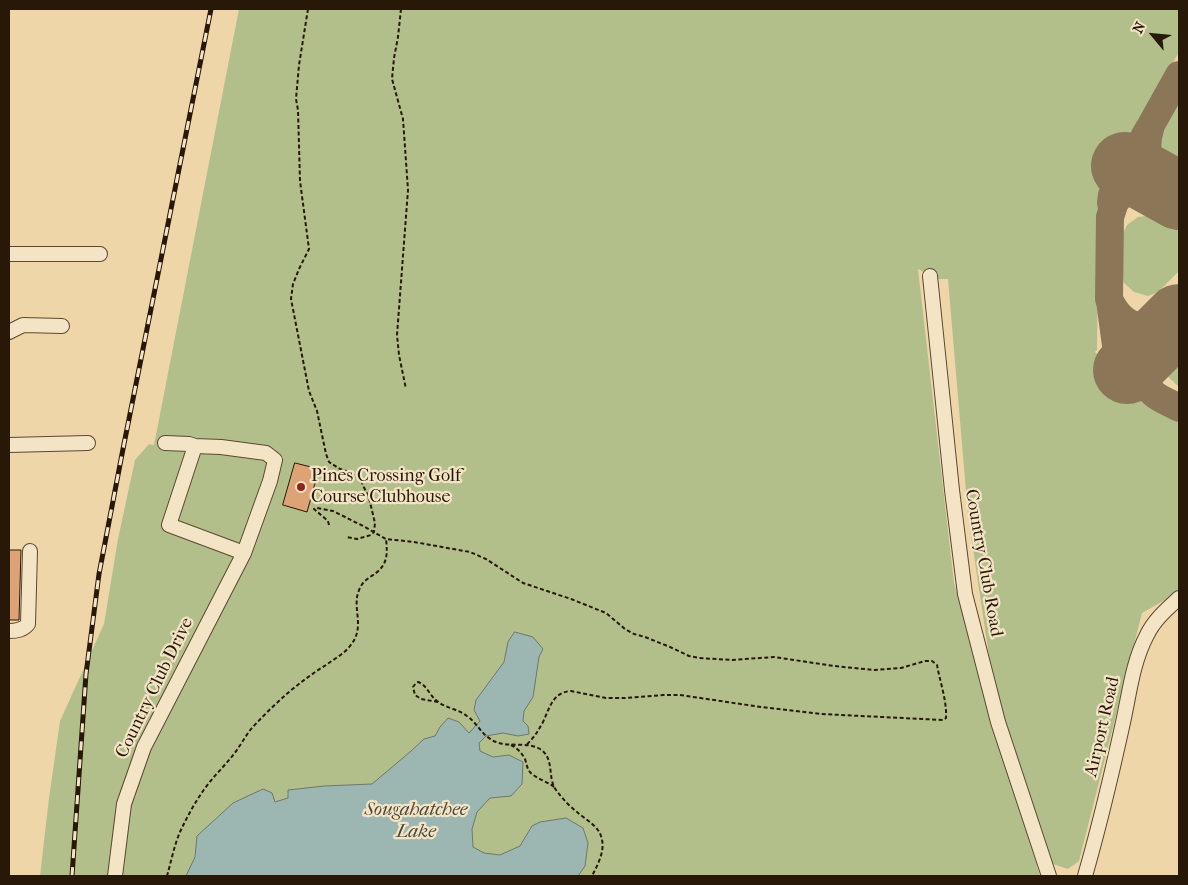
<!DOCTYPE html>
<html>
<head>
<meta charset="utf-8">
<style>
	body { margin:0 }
	#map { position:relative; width:1188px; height:885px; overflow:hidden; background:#eed6a8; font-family:"IM FELL French Canon",serif }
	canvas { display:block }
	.frame { position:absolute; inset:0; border:10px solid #281808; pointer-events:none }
	.north { position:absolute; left:1128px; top:10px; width:50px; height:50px; -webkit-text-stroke:4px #f4e4c6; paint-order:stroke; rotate:298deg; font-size:14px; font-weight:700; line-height:20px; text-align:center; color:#281808 }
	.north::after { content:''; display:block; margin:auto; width:18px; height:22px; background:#281808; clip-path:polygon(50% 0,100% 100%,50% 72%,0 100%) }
</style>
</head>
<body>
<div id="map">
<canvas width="1188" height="885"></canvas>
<div class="frame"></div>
<div class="north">N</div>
</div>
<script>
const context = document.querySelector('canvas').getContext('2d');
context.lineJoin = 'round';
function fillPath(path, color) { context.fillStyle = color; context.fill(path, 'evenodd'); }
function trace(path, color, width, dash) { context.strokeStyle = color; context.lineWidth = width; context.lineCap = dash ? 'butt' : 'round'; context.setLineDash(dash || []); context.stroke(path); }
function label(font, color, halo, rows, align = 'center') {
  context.font = font + ' "IM FELL French Canon",serif'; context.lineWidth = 4.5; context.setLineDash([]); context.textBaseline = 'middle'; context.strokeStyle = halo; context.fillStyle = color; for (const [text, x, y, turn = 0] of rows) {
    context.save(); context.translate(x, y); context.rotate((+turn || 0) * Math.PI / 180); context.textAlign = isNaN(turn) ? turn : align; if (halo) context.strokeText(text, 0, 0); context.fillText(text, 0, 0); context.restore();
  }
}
const green = new Path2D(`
	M239,9H1179V52L1099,192L1097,350L1095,352L1143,396L1179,417V592L1142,613L1079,861L1068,869L1053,864L1009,736L992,676L968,515L948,279H937L918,269L954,583L1040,876H40L49,798L60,721L104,624L118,539L135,460L149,444L154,445Z
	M1179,97V171C1176,169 1172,167 1169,165C1146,145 1168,116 1179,97Z
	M1164,214L1179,223V271L1158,292L1148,296L1134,292L1124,283L1121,272V237L1127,225L1138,217Z
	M1179,342V387L1162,371L1176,346Z`);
const water = new Path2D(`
	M515,632L533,637L543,649L539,657L533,697L524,711L523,721L528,726L529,734L518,736L503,733L486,736L479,743L480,751L493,757L509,755L523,762L522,784L511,796L490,798L477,812L472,829L473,847L484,853L500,855L520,846L532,826L540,822L566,818L583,828L588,843L585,866L578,876H186L195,857L197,836L233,803L263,789L272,793L275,802L288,798V790L324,786L372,784L410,752L424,739L435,736L440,727L448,718L459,722L469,733L480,721L474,710L476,700L504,662L508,642Z`);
const taxiway = new Path2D(`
	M1111,203L1112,195L1148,130
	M1110,301L1117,353L1148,387
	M1178,320C1148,331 1124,332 1109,299L1110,217L1115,202L1124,192L1139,185L1155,183L1149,167L1147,151L1148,137L1151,125L1179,75
	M1155,342C1146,357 1138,380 1154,394C1161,400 1171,403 1179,408`);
const runway = new Path2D(`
	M1125,166L1179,196
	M1127,370L1179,318`);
const building = new Path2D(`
	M295,463L319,469L307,512L283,505Z
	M9,550H21L19,620H9Z`);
const path = new Path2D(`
	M308,9L299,65L296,99L298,110L300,181L309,249L299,269L293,284L291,299L309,391L317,411L326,454L329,462L340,469L346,471L360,479L369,498L375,523L374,532L371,535L357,539L347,537
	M401,9L398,37L394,58L392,79L403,119L408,190L397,335L399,355L406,389
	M329,525L328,521L314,509L317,508L333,511L365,527L386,539L414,542L470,552L486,559L523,583L571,599L606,613L625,629L634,634L645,637L670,647L689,656L699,658L732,660L774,657L834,666L874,670L901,668L925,661H932L937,665C940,682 947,701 946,718L943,720L821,714L761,707L680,695H663L625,698H606L571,691C553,692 550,707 543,722C538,731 534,738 526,745
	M438,702L421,699L415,695L413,687L416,683L418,682C427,685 429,695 437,701C445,708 458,709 467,716C476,722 480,732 489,738C504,750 524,740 540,749C555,758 547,778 556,790C562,798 569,806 577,812C585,819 598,826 601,836C606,850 598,864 592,876
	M511,745C517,748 522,753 525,759C527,765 527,770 532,774C538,779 546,781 554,787
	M167,876C171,862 174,846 180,832C188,815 197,798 209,783C217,773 226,764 234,754C240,746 245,737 251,729C263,716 276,703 289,692C301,682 313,673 326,665C334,659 344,654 350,646C367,626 350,607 360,588C362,583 366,580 370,577C387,567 388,557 386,539`);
const minor = new Path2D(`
	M9,254H100
	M930,276L952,490L965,594L998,722L1049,876
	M9,332L23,325L62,326
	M165,443L189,444L195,446
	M9,445L88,443
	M9,631C17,631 23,630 28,624L30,551
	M115,876L124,804L144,747L244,553L270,481L275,460L266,453L221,447L195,446L169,525L244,553
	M1085,876C1099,827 1111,777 1122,727C1129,697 1132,663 1147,635C1154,620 1167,609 1179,598`);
const rail = new Path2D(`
	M72,876L86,674L99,574L123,449L211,9`);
const markers = [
	[301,487,5,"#8f2418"]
];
const poiNames = [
	["Pines Crossing Golf",311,477],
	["Course Clubhouse",311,498]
];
const streetNames = [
	["Country Club Road",983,563,80],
	["Country Club Drive",155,688,-64],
	["Airport Road",1103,727,-77]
];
const waterNames = [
	["Sougahatchee",416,810],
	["Lake",416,832]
];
fillPath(green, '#b3bf8b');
fillPath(water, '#9cb7b1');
trace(water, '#6e776d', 1);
trace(taxiway, '#8b7758', 28);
trace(runway, '#8b7758', 68);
fillPath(building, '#dca476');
trace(building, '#281808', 1);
trace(minor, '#5a4830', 16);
trace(path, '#281808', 2, [4, 2.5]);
trace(minor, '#f4e4c6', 14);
trace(rail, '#281808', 5);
trace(rail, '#f4e4c6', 3, [9]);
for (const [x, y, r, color] of markers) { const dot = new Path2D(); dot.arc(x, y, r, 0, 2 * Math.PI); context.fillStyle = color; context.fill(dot); trace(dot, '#f4e4c6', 2); }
label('18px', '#281808', '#f4e4c6', poiNames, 'left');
label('18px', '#281808', '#f4e4c6', streetNames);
label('italic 19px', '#4b483b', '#f4e4c6', waterNames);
</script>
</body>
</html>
